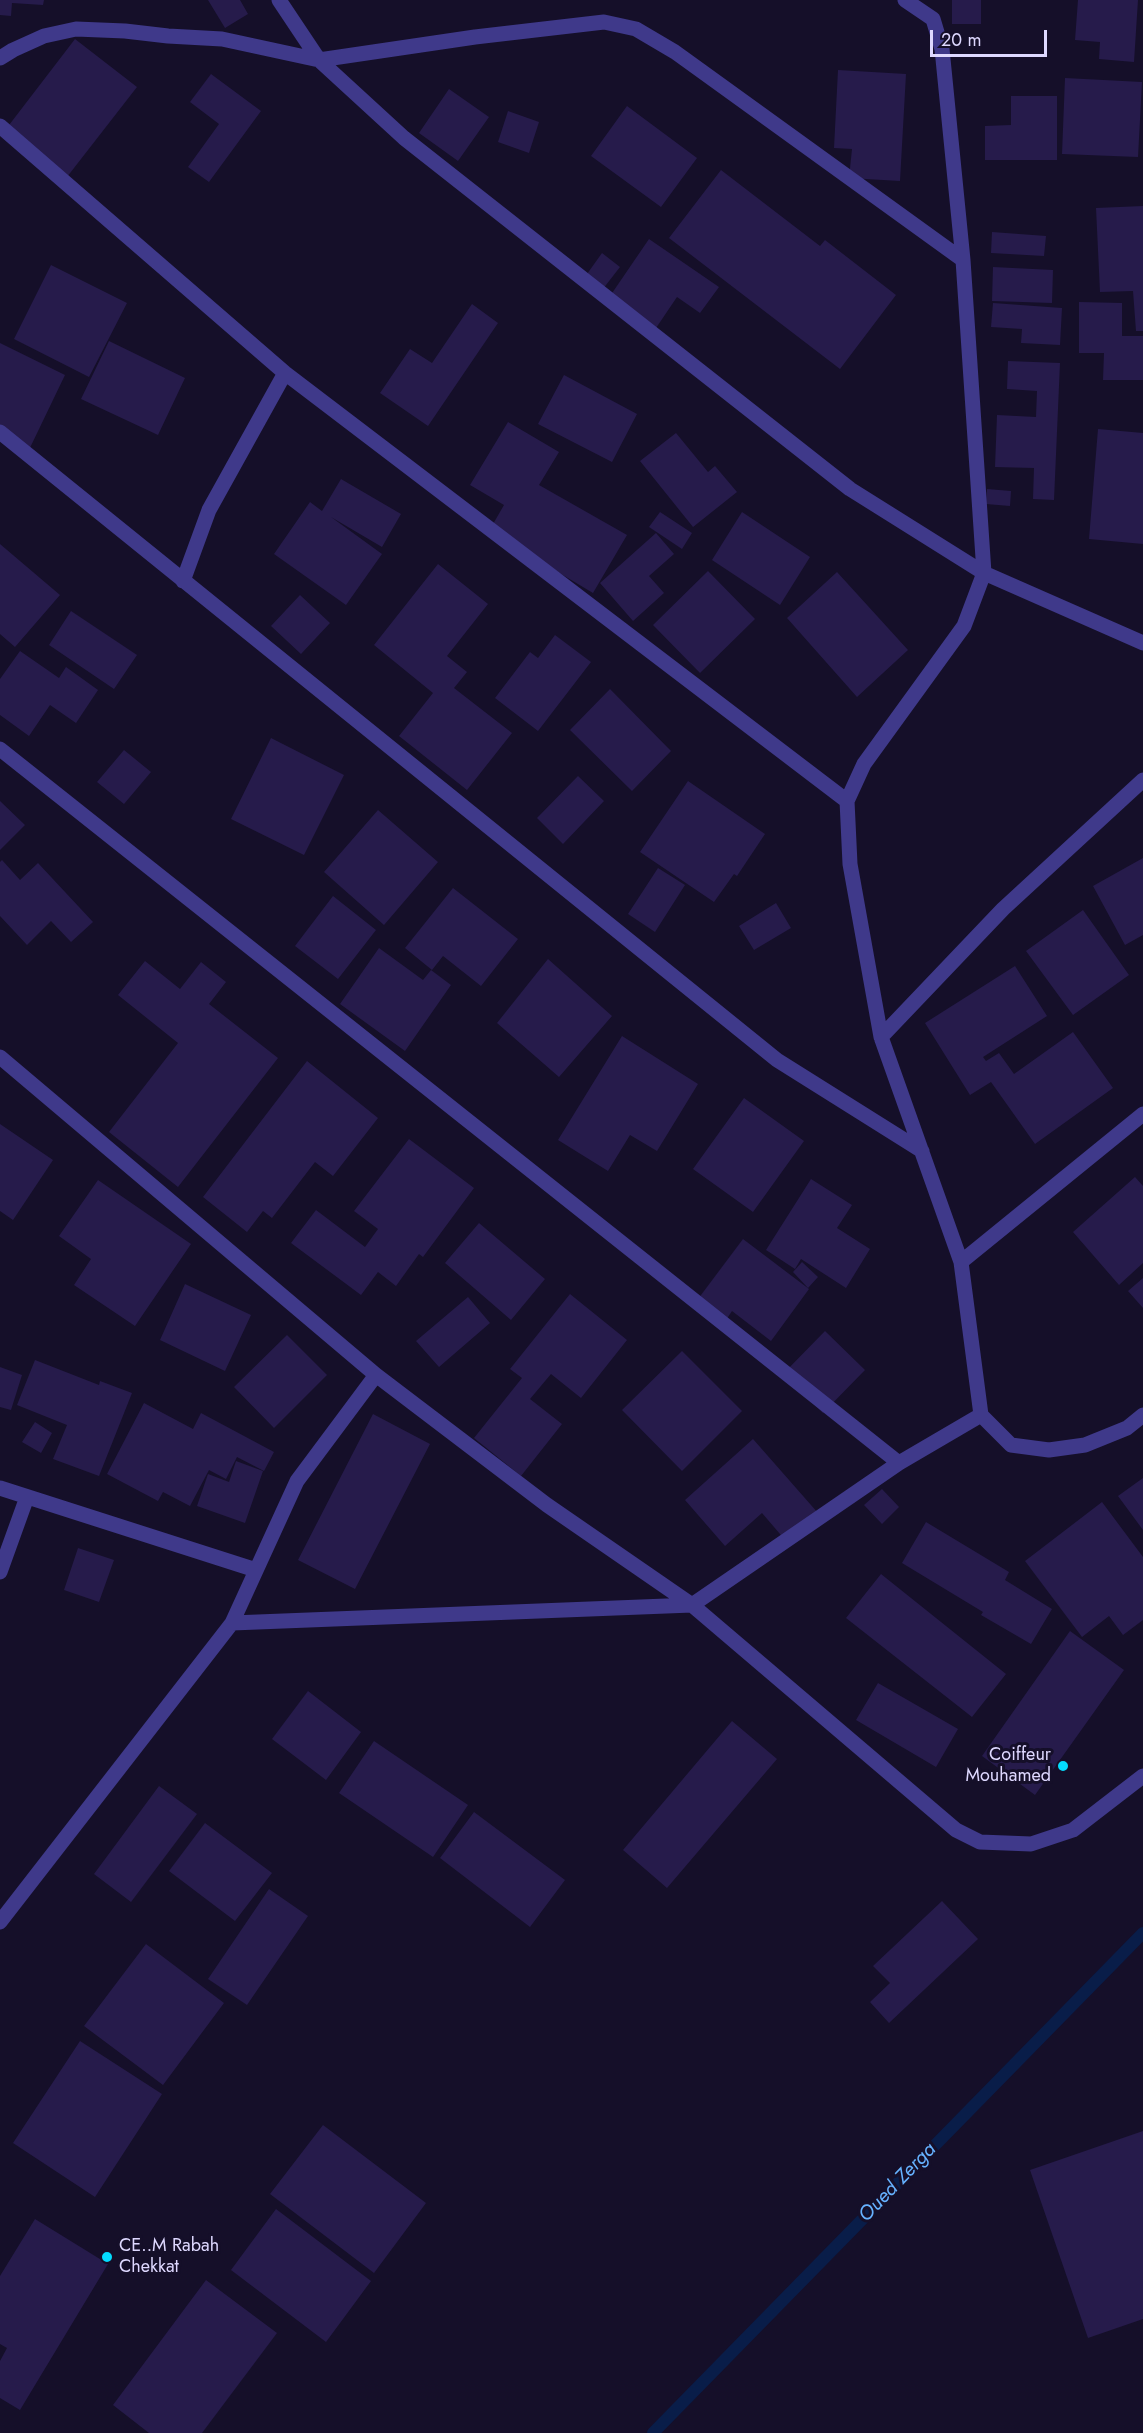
<!DOCTYPE html>
<html>
<head>
<meta charset="utf-8">
<style>
	body { margin:0 }
	#map { position:relative; width:1143px; height:2433px; overflow:hidden; background:#150f29; font-family:Jost,sans-serif }
	canvas { display:block }
	.scale { position:absolute; left:930px; top:30px; width:117px; height:27px; box-sizing:border-box; border:3px solid #ded8ff; border-top:0; padding-left:8px; font-size:18px; line-height:21px; white-space:nowrap; color:#ded8ff; -webkit-text-stroke:4px #150f29; paint-order:stroke }
</style>
</head>
<body>
<div id="map">
<canvas width="1143" height="2433"></canvas>
<div class="scale">20 m</div>
</div>
<script>
const context = document.querySelector('canvas').getContext('2d');
context.lineJoin = 'round';
function trace(path, color, width, dash) { context.strokeStyle = color; context.lineWidth = width; context.lineCap = dash ? 'butt' : 'round'; context.setLineDash(dash || []); context.stroke(path); }
function fillPath(path, color) { context.fillStyle = color; context.fill(path, 'evenodd'); }
function label(font, color, halo, rows, align = 'center') {
  context.font = font + ' Jost,sans-serif'; context.lineWidth = 6; context.setLineDash([]); context.textBaseline = 'middle'; context.strokeStyle = halo; context.fillStyle = color; for (const [text, x, y, turn = 0] of rows) {
    context.save(); context.translate(x, y); context.rotate((+turn || 0) * Math.PI / 180); context.textAlign = isNaN(turn) ? turn : align; if (halo) context.strokeText(text, 0, 0); context.fillText(text, 0, 0); context.restore();
  }
}
const stream = new Path2D(`
	M653,2433L1143,1933`);
const building = new Path2D(`
	M0,0H44L43,5L12,3L11,16L0,15Z
	M208,0H240L248,14L225,28Z
	M952,0H981V24H952Z
	M1078,0H1138L1134,62L1099,59L1100,42L1075,40Z
	M75,39L137,87L67,177L6,129Z
	M838,70L906,74L900,181L849,178L852,149L834,148Z
	M211,74L261,111L209,182L188,167L219,124L190,102Z
	M1065,78L1142,82L1138,157L1062,154Z
	M449,89L489,117L458,161L419,133Z
	M1011,96H1057V160H985V126L1011,125Z
	M627,106L697,158L661,207L591,156Z
	M508,111L539,122L529,153L498,142Z
	M721,170L820,246L825,240L896,295L840,369L669,238Z
	M1143,206V331H1136L1133,291L1100,292L1096,208Z
	M992,232L1046,236L1044,256L991,253Z
	M649,239L719,287L700,313L677,297L654,331L608,299Z
	M602,253L620,267L599,294L582,281Z
	M51,265L127,303L89,377L14,339Z
	M993,267L1053,270L1052,303L992,301Z
	M1079,302L1122,303V336H1143V380H1103L1104,353H1079Z
	M993,303L1062,308L1060,345L1021,343L1022,329L991,327Z
	M472,304L498,323L428,426L380,393L410,349L432,363Z
	M109,341L185,378L158,435L81,399Z
	M0,343L65,375L27,454L0,440Z
	M1008,361L1060,363L1054,500L1033,499L1034,468L995,467L997,415L1036,417L1037,391L1007,389Z
	M564,375L637,414L612,462L538,424Z
	M508,422L559,452L539,485L627,535L593,593L489,531L504,505L470,485Z
	M1098,429L1143,433V544L1089,539Z
	M676,433L708,472L715,466L737,492L693,527L640,461Z
	M341,479L401,514L382,547L331,517L382,554L346,605L274,554L310,502L322,511Z
	M987,489L1011,491L1010,506L986,504Z
	M660,512L692,533L682,549L649,527Z
	M742,512L810,557L780,605L712,560Z
	M656,533L674,554L649,576L664,593L633,621L600,583Z
	M0,544L60,595L15,647L0,634Z
	M438,564L488,604L447,656L467,672L454,688L512,733L467,790L399,736L433,693L374,645Z
	M708,571L755,619L700,673L653,625Z
	M837,572L908,650L857,697L787,618Z
	M300,595L330,623L301,654L271,626Z
	M71,611L137,655L114,689L49,645Z
	M555,635L591,662L538,731L495,698L530,652L538,658Z
	M20,651L59,678L66,667L98,690L76,723L50,705L29,736L0,715V679Z
	M610,689L671,751L632,791L570,730Z
	M271,738L344,775L304,855L231,819Z
	M124,750L151,772L124,804L97,782Z
	M578,776L604,801L563,844L537,818Z
	M688,781L765,834L737,876L734,874L714,902L640,852Z
	M0,801L25,825L0,850Z
	M378,810L438,862L384,925L324,872Z
	M1143,858V935L1125,945L1093,886Z
	M2,860L20,880L38,863L93,922L71,942L51,921L27,945L0,916V862Z
	M658,868L685,885L655,932L628,914Z
	M453,888L518,939L481,986L443,956L432,970L405,948Z
	M333,896L376,930L338,979L295,946Z
	M776,903L791,928L754,950L739,926Z
	M1083,910L1129,975L1073,1015L1026,951Z
	M379,948L423,980L431,970L451,985L405,1051L340,1004Z
	M548,959L612,1016L559,1077L497,1023Z
	M145,961L180,989L201,962L226,982L209,1004L278,1058L178,1187L109,1132L178,1043L118,995Z
	M1015,966L1047,1016L983,1057L986,1061L999,1053L1014,1074L1073,1032L1113,1088L1035,1144L991,1082L970,1095L925,1023Z
	M622,1036L698,1084L657,1151L630,1135L608,1171L558,1140Z
	M307,1061L378,1118L333,1176L315,1162L272,1218L263,1211L247,1232L203,1197Z
	M744,1098L804,1141L753,1212L693,1169Z
	M0,1124L53,1160L13,1220L0,1211Z
	M409,1139L474,1188L423,1257L419,1254L396,1286L378,1272L361,1295L291,1243L316,1210L365,1247L378,1229L354,1211Z
	M1135,1177L1143,1186V1263L1119,1285L1073,1232Z
	M811,1179L852,1205L837,1228L870,1249L846,1288L801,1259L795,1269L766,1250Z
	M98,1180L191,1244L135,1326L74,1285L91,1259L59,1236Z
	M479,1223L545,1279L511,1320L445,1263Z
	M743,1239L809,1289L771,1341L732,1311L726,1320L698,1299Z
	M802,1262L818,1277L808,1288L793,1272Z
	M1143,1278V1308L1128,1291Z
	M185,1284L251,1315L225,1371L160,1340Z
	M570,1294L627,1340L581,1398L551,1374L530,1399L562,1424L521,1476L474,1438L522,1378L510,1369Z
	M468,1297L490,1323L439,1367L416,1341Z
	M825,1331L865,1370L823,1413L783,1374Z
	M287,1335L327,1375L274,1428L234,1387Z
	M682,1351L742,1411L682,1471L622,1410Z
	M35,1360L99,1385L100,1381L132,1393L99,1476L53,1459L67,1425L17,1405Z
	M0,1367L22,1375L11,1410L0,1407Z
	M144,1403L193,1429L201,1413L274,1452L264,1471L237,1457L226,1479L209,1470L190,1506L163,1492L158,1501L107,1474Z
	M373,1414L430,1444L355,1589L298,1560Z
	M35,1422L52,1433L41,1453L22,1442Z
	M753,1439L818,1513L786,1541L762,1513L725,1546L685,1500Z
	M236,1461L263,1471L245,1523L197,1506L208,1474L229,1482Z
	M1143,1478V1530L1118,1496Z
	M882,1489L899,1507L882,1524L864,1505Z
	M1102,1502L1143,1557V1620L1123,1635L1109,1616L1082,1637L1025,1561Z
	M926,1522L1009,1572L1005,1580L1052,1609L1031,1644L981,1615L983,1612L902,1563Z
	M78,1548L114,1560L99,1602L64,1590Z
	M881,1574L1006,1674L972,1717L846,1618Z
	M1070,1631L1124,1670L1035,1795L982,1756Z
	M878,1683L958,1729L936,1767L856,1720Z
	M308,1691L361,1732L326,1780L272,1739Z
	M732,1721L777,1759L667,1888L623,1850Z
	M374,1741L468,1805L433,1857L339,1793Z
	M159,1786L197,1814L131,1902L94,1874Z
	M474,1812L565,1880L530,1927L440,1858Z
	M205,1823L272,1873L235,1921L169,1871Z
	M269,1889L308,1916L247,2005L208,1979Z
	M942,1901L978,1939L889,2023L870,2002L890,1983L873,1966Z
	M146,1944L224,2003L163,2085L84,2026Z
	M80,2041L162,2094L95,2197L13,2143Z
	M323,2125L426,2203L374,2273L270,2194Z
	M1143,2131V2319L1088,2338L1030,2170Z
	M276,2209L371,2281L326,2342L231,2270Z
	M35,2219L108,2264L20,2410L0,2398V2361L7,2348L0,2344V2276Z
	M206,2280L277,2333L202,2433H149L113,2405Z`);
const minor = new Path2D(`
	M279,0L319,60L404,138L850,489L984,573L963,260L942,49L933,19L905,0
	M0,58L13,50L44,36L76,29L125,31L168,36L222,39L319,60L475,37L604,22L636,29L675,52L963,260
	M0,126L285,373L847,801
	M0,432L777,1060L922,1151
	M183,581L209,510L285,373
	M1143,643L984,573L964,626L864,764L847,801L850,864L881,1037L961,1262L981,1415L1011,1445L1049,1450L1085,1445L1127,1428L1143,1415
	M0,749L899,1463
	M881,1037L1003,909L1143,780
	M0,1057L376,1375L547,1505L692,1605L956,1830L980,1842L1031,1844L1073,1830L1143,1776
	M961,1262L1143,1114
	M0,1488L256,1570
	M0,1572L27,1497
	M232,1623L297,1481L376,1375
	M0,1922L232,1623L692,1605L899,1463L981,1415`);
const markers = [
	[1063,1766,6,"#04dcff"],
	[107,2257,6,"#04dcff"]
];
const poiNames = [
	["Coiffeur",1051,1756],
	["Mouhamed",1051,1777],
	["CE..M Rabah",119,2247,"left"],
	["Chekkat",119,2268,"left"]
];
const waterNames = [
	["Oued Zerga",898,2183,-46]
];
trace(stream, '#091d49', 12);
fillPath(building, '#261b4b');
trace(minor, '#3f398a', 15);
for (const [x, y, r, color] of markers) { const dot = new Path2D(); dot.arc(x, y, r, 0, 2 * Math.PI); context.fillStyle = color; context.fill(dot); trace(dot, '#150f29', 2); }
label('18px', '#ded8ff', '#150f29', poiNames, 'right');
label('italic 20px', '#66b2ff', '#150f29', waterNames);
</script>
</body>
</html>
